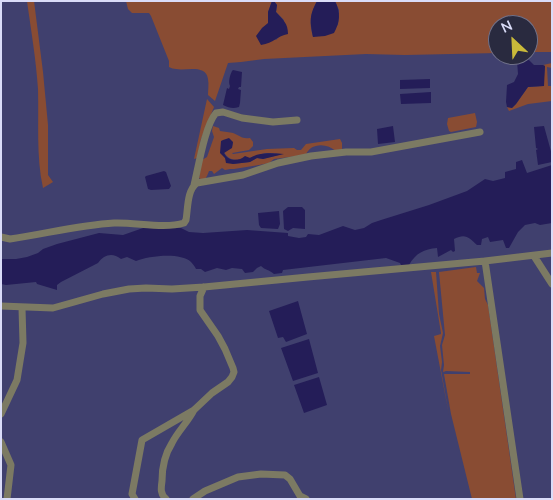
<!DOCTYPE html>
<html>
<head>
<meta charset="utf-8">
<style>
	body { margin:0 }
	#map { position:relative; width:553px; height:500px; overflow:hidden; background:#40406e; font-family:"Nunito Sans",sans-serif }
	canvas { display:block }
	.frame { position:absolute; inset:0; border:2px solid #dadcf8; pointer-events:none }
	.north { position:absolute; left:488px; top:15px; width:50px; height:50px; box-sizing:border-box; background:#292a3f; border:1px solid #707189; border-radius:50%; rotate:335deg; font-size:14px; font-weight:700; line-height:20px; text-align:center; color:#dadcf8 }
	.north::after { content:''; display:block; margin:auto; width:18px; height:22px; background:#c9ba3a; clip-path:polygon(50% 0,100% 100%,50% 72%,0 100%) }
</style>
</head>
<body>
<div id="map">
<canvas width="553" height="500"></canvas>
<div class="frame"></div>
<div class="north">N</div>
</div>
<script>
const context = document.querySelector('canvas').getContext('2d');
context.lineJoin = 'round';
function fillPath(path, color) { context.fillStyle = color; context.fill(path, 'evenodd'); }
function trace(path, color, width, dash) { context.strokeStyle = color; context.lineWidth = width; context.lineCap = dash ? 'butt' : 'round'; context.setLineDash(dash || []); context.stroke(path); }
const green = new Path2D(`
	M27,1H34L43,72L48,125V175L53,182L43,188C36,156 39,122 38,89C36,59 31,30 27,1Z
	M126,1H272L268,12V24L262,28L276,40L281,35L284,20L276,12L277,5L274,1H317C310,15 309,22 313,37L338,25L339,10L335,1H552V52H528V25H498V53L405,55L366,54L264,59L241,62L228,63L215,101L208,95C208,90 209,84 208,79C206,64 186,71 176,69C174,69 171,68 169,67V61L151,16L149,13H132L128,9Z
	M552,63V68L547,67L548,86H552V101L528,104L509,111L507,107L512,108L516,104L528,87L543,86L545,66L543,65Z
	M207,99L214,107L201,139L197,158L194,159Z
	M475,113L477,122L476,127L451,132L449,131L447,124L448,118Z
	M213,126L219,128L220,131C224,132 230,132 233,133C241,136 241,139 250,138L253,142V146L249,150L232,153L233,154L267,149L294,148L297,150H301L306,144L340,139L342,143V150L336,151C329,145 319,143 311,148C308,150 307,153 305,155L274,159L269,163L259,165L234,169H230L225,170L222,168L214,174L212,171H209C207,176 205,183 199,178L202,160L207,157L214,137L212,131ZM233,142L232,147L224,152C232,168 254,155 266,153C271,153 278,154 282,154L263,159L257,158L250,162L233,164L225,158L221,151Z
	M476,267L477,273H480L477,281L484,288L485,299L488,305L516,499H472L451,414L444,374H470V372L446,371L443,372L444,365L442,345L445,335L439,272Z
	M431,272H436L439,314L443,333L440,346L442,362L441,370L449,415L434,336L441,334V333Z`);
const water = new Path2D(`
	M272,1H274L277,5L276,12C283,20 288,23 288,34C277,36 274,43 261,45L256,36L262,28L268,23V12Z
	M317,1H335C341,13 340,22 334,33L325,36L313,37C310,21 309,16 317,1Z
	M528,59L534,65H543L545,66L544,86L528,87L516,104L512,108L507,107L506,102L507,85L514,82L518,74L517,61Z
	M233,70L242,72L241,87H239L238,89L241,90L240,103L239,107C233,109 229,108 223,105L227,88L229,89L230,86C228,82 230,75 232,71Z
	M430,79V88L400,89V80Z
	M431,92V103L401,104L400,94Z
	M393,126L395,142L378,144L377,129Z
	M544,126L552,155V162L538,165L536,150L538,149L536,148L534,127Z
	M229,138L233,142L232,148L224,153C228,161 238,162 245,156L250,158C259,152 273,153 284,154L263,159L257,158L250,162L233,164L226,163L225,158L220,153L221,141L223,140Z
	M522,160L527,173L552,165V223L540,225L535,223L525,225L518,232L509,248H506L503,240L490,242L488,237L482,239L481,245H477C469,238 466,233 454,239L455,251L453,252L451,250L438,257L437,248C424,249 416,253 409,265H401L400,263L386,258L283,270L282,273L274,274C270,270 265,270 261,266L257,268L253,272L245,273L242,269L232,268L226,270L217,268L205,272L201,269H196C195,267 193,264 191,262C180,252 149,256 136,261L127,257L121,259C112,252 104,255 98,263L61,282L57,285V290L37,284L36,282L6,285L1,284V259H16L27,257L38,253L43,249L57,244L99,233L123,235L146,227L159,228H181L189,232L203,233L247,230L288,233V236L299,238L306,237L308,234L319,235L343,226L355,230L364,228L372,223L381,220L429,205L467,191L485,179L493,181L505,178V172L516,169V162Z
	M164,171L166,172L171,186L169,189L151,190L148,189L145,177L146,176Z
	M288,207H302L305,210V229L293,228L288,231L284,229L283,211Z
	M279,211L280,224L278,229L261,228L259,225L258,213Z
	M298,301L307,334L286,342L283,337L278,338L269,311Z
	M309,339L318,373L293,381L281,348Z
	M319,377L327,405L304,413L294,385Z`);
const minor = new Path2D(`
	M194,185C198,169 205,125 216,113L223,112L242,118L273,122L297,120
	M1,237L10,239C45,234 79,225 114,223C135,222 164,229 184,223L186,220C188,208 187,190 197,183L243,175L278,163L311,156L346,152H371L480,132
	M534,256L552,284
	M485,261L520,499
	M1,306L53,308L103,294L129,289L146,288L172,289L204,287L308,277L485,261L552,253
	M1,414L17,380L23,343L22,308
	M1,442L11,465L7,499
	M135,499L132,494L142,440L194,410L212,393L228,382L232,377L234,372L233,368L225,349L218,336L200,310V296L204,287
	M166,499C160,494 161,488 162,481C162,468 165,454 172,443C178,431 188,422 194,410
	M193,499L205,491L238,477L261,474L285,475L290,479L300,496L306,499`);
fillPath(green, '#894c33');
fillPath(water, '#241d58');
trace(minor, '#7c7a63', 7);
</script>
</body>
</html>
